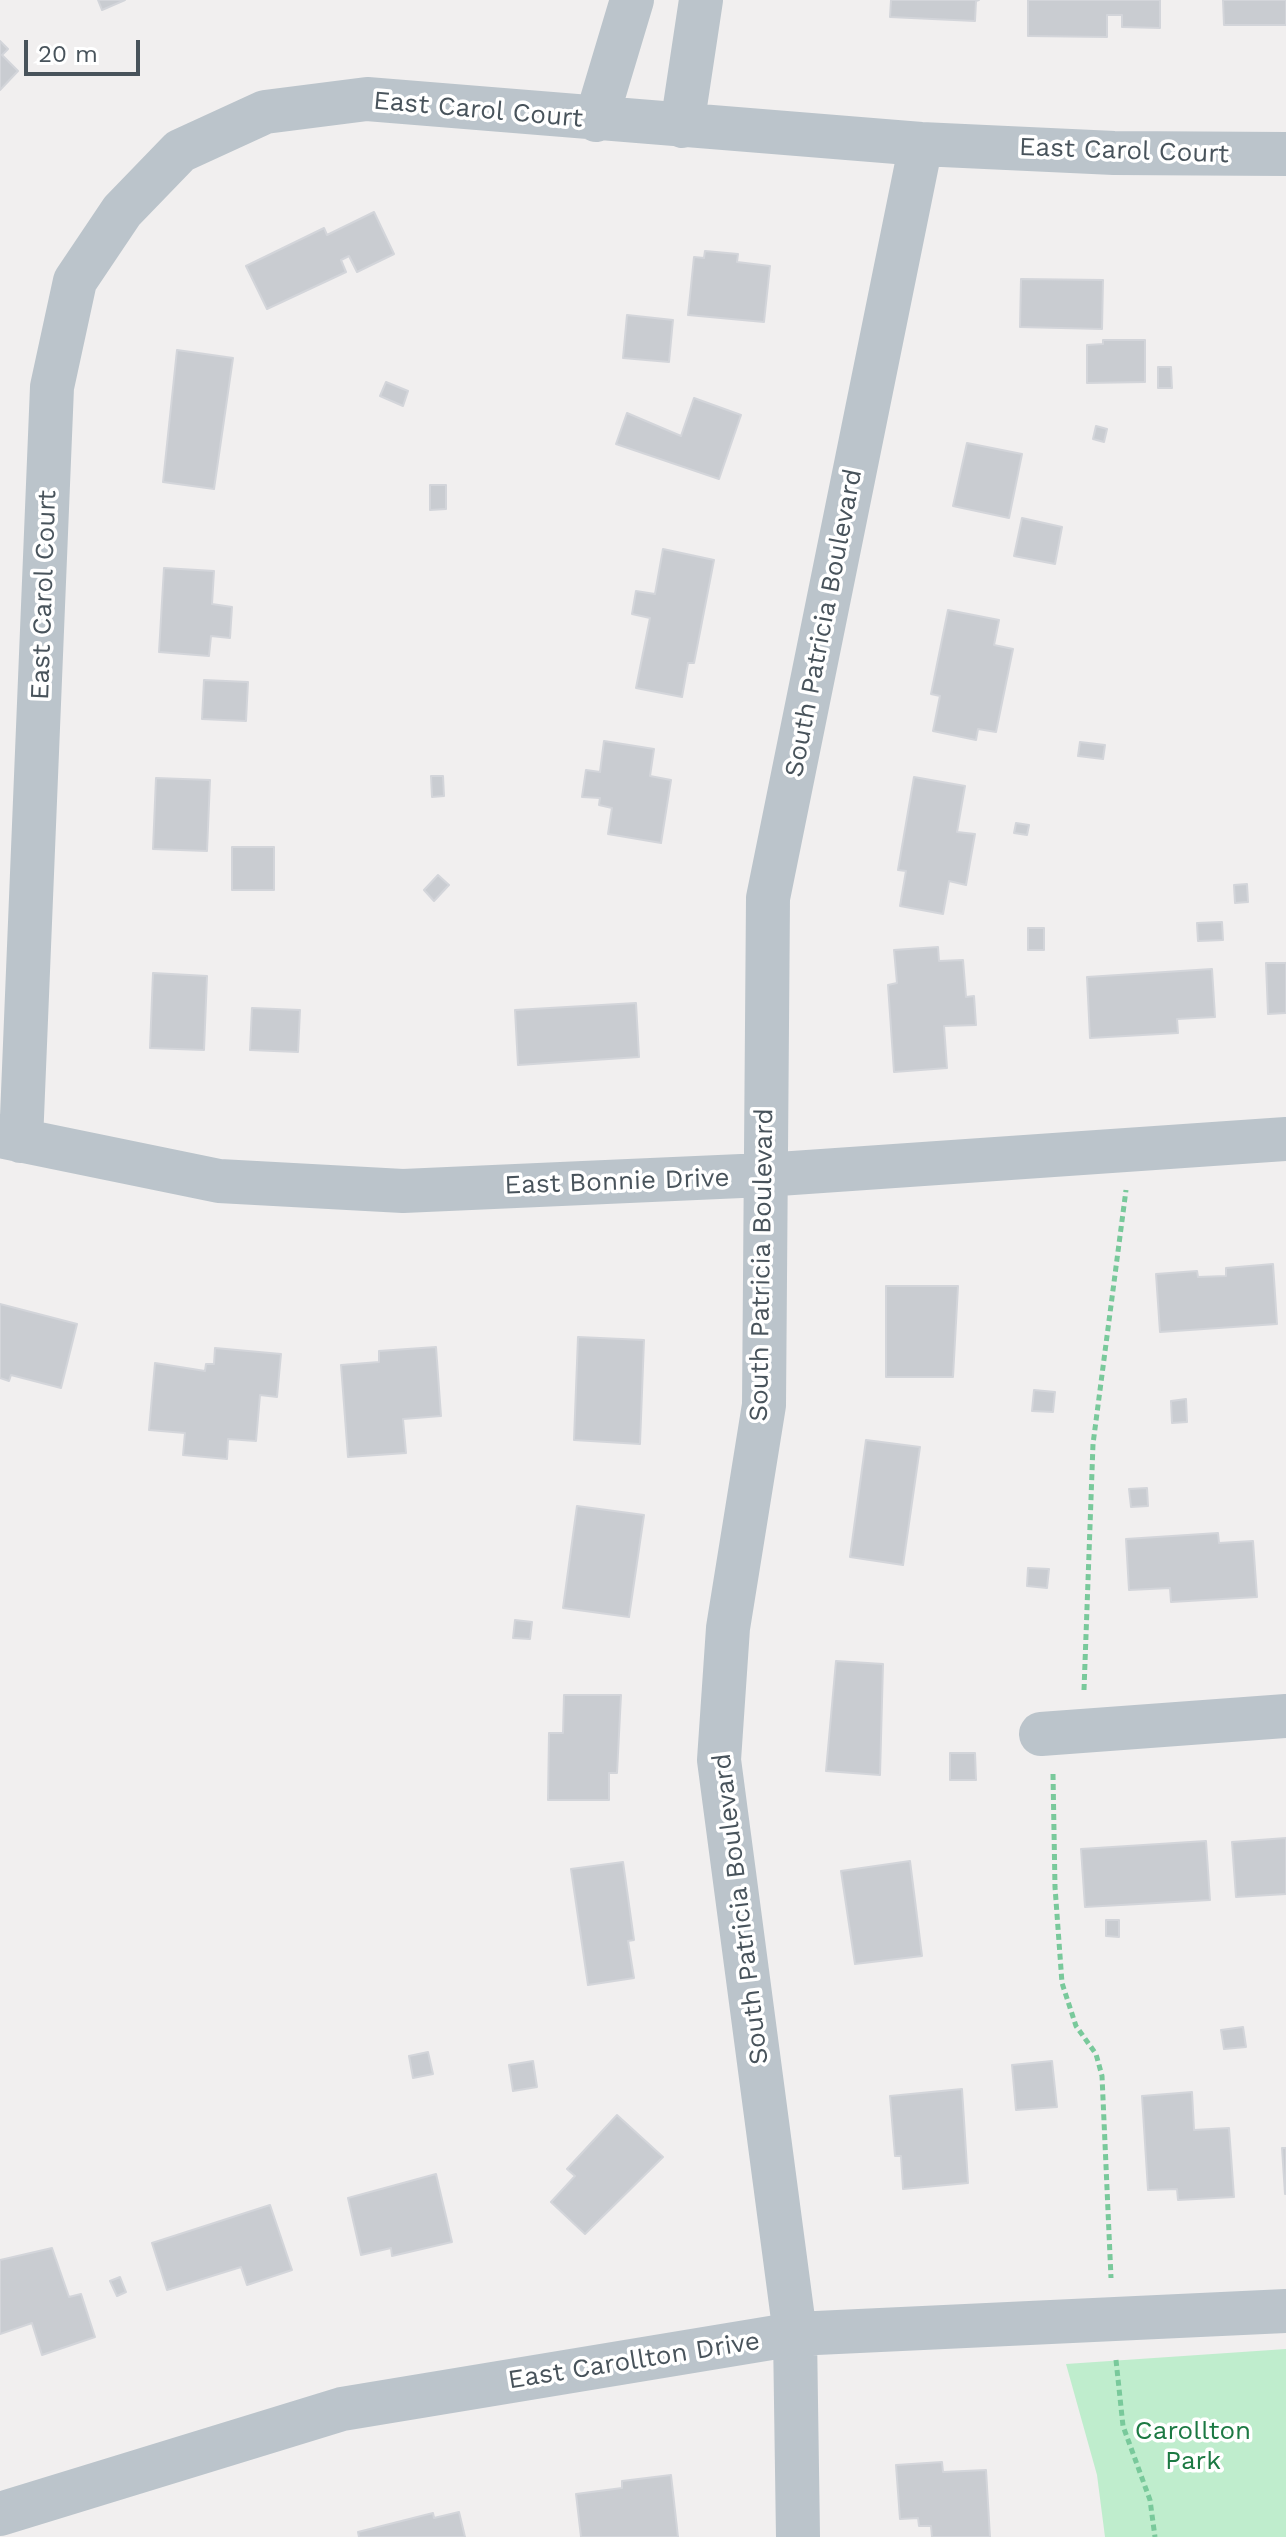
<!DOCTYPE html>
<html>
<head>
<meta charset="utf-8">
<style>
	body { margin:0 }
	#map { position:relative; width:1286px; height:2537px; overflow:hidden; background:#f1efef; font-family:"Work Sans",sans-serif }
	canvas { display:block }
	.scale { position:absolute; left:24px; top:40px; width:116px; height:36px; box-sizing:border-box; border:4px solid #48535b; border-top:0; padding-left:10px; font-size:24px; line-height:28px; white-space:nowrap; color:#48535b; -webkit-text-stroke:6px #fff; paint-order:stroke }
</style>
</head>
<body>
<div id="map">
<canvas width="1286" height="2537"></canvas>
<div class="scale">20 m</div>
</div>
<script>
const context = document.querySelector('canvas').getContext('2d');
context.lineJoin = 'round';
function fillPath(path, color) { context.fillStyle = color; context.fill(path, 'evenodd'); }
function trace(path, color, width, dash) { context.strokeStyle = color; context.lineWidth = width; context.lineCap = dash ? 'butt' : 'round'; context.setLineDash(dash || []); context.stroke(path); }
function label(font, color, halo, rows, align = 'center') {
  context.font = font + ' "Work Sans",sans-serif'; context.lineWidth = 7; context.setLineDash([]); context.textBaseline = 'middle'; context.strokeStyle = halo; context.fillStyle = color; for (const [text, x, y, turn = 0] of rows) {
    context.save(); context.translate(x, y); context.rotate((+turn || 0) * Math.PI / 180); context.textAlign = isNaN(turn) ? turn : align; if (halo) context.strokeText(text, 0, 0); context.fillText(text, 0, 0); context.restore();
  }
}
const green = new Path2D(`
	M1286,2349V2537H1105L1097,2475L1066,2364Z`);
const building = new Path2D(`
	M98,0H125L102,10Z
	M891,0H979L976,1L975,21L890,17Z
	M1028,0H1160V28L1122,27V15H1107V37L1028,36Z
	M1223,0H1286V25H1224Z
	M0,41L8,49L2,55L18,71L0,90Z
	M374,212L394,254L357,272L349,256L341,260L346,272L267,309L246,266L324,228L327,235Z
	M705,251L738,254L737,262L770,266L764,322L688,315L694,257L704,258Z
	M1021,279L1103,280L1102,329L1020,327Z
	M627,315L673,320L669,362L623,358Z
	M1103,340H1145V382L1087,383V345L1103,344Z
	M177,350L233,358L214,489L163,482Z
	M1158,367H1171L1172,388H1158Z
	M386,382L408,391L403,406L380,396Z
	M694,398L741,415L719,479L616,444L627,413L681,436Z
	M1096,426L1107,429L1104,442L1093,439Z
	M967,443L1022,454L1009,518L953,506Z
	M430,485H446V509L430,510Z
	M1022,518L1062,527L1055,564L1014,556Z
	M663,549L714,560L694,663H688L682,697L636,688L650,618L632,614L636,591L655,594Z
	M164,568L214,571L212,604L232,607L230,638L211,636L209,656L159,652Z
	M948,610L999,620L994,645L1013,649L996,732L978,729L976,740L933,731L940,696L931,694Z
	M204,680L248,682L246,721L202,719Z
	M604,741L654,749L650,776L671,780L661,843L608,834L612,808L599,805L600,798L582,797L586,770L600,772Z
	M1080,742L1105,745L1103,759L1078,756Z
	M431,776H443L444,796L432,797Z
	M914,777L965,786L957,832L975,834L966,885L949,881L943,914L900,906L906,871L898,870Z
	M156,778L210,780L207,851L153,849Z
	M1016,823L1029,825L1027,835L1014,833Z
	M232,847H274V890H232Z
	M438,875L449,885L434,901L424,890Z
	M1247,884L1248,902L1235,903L1234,885Z
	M1222,922L1223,940L1198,941L1197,923Z
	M1028,928H1044V950H1028Z
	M938,947L939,961L963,960L966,997L974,996L976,1025L944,1026L947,1068L894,1072L888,985L897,983L894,950Z
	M1266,963H1286V1013L1268,1014Z
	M1212,969L1215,1017L1177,1019L1178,1033L1090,1038L1087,977Z
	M153,973L207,976L204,1050L150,1048Z
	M636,1003L639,1057L518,1065L515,1010Z
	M252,1008L300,1010L298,1052L250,1050Z
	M1273,1264L1277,1324L1160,1332L1156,1274L1197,1271L1198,1277L1226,1276V1268Z
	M886,1286H958L953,1377H886Z
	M0,1304L77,1324L61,1388L11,1375L9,1381L0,1378Z
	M578,1337L644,1340L640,1444L574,1440Z
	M436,1347L441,1416L403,1419L406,1453L348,1457L341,1365L379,1362V1351Z
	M215,1348L281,1354L277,1397L260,1395L256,1441L228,1439L227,1459L183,1455L185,1433L149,1430L155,1363L205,1371L206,1364H214Z
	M1034,1390L1055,1392L1053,1412L1032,1411Z
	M1186,1399L1187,1422L1172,1423L1171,1401Z
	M866,1440L920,1447L903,1565L850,1557Z
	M1147,1488L1148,1506L1131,1507L1129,1489Z
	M577,1506L644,1515L629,1617L563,1608Z
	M1218,1533L1219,1543L1253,1541L1257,1597L1171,1602L1170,1588L1129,1590L1126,1539Z
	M1028,1568L1049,1569L1047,1588L1027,1586Z
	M515,1620L532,1622L530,1639L513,1638Z
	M836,1661L883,1664L880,1775L826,1771Z
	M564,1695H621L617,1773H609V1800H548L549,1733H563Z
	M950,1753H975L976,1780H950Z
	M1286,1838V1894L1236,1897L1232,1842Z
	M1206,1841L1210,1900L1085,1907L1081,1849Z
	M910,1861L922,1956L855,1964L841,1871Z
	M623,1862L634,1940L628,1941L634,1978L588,1985L571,1869Z
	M1106,1920H1119V1937L1106,1936Z
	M1243,2027L1246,2047L1224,2049L1221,2030Z
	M428,2052L433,2074L413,2078L409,2056Z
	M533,2061L537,2087L513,2091L509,2065Z
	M1052,2061L1057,2107L1016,2110L1012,2065Z
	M962,2089L968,2183L903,2189L901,2156H895L890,2096Z
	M1192,2092L1194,2130L1229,2128L1234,2197L1178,2200L1177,2189L1148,2190L1142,2096Z
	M617,2115L663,2157L585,2234L551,2202L575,2176L567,2169Z
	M1282,2148H1286V2194H1285Z
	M436,2174L452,2242L392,2256L391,2248L361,2255L348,2198Z
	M270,2205L292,2270L247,2285L241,2267L167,2290L152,2243Z
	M52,2248L69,2297L81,2294L95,2337L42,2355L32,2323L0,2334V2260Z
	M120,2277L126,2292L117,2296L110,2281Z
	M942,2462L943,2472L986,2470L990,2537H932L931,2526H919L918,2518L900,2519L896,2465Z
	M671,2475L678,2537H581L576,2494L622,2488V2481Z
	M459,2512L465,2537H359L358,2532L433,2513L434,2518Z`);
const path = new Path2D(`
	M1084,1690L1093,1444L1126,1190
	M1053,1774L1055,1887L1062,1983L1076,2026L1096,2054L1102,2076L1111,2278
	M1116,2360L1123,2426L1150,2500L1155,2537`);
const minor = new Path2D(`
	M596,120L632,0
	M682,126L701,0
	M0,1136L219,1181L403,1191L764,1175L1286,1139
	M21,1141L52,387L75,281L122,211L180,151L265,112L367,99L921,144L1114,153L1286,154
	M1041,1734L1286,1716
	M0,2514L342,2409L795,2334L1286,2311
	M798,2537L795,2334L719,1760L728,1628L764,1405L768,898L921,144`);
const streetNames = [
	["East Carol Court",478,110,5],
	["East Carol Court",1124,151,2],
	["East Carol Court",44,595,-88],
	["South Patricia Boulevard",824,623,-79],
	["East Bonnie Drive",617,1182,-2],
	["South Patricia Boulevard",762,1265,-89],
	["South Patricia Boulevard",741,1909,-97],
	["East Carollton Drive",634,2361,-9]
];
const parkNames = [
	["Carollton",1193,2431],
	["Park",1193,2461]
];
fillPath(green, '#bfedcd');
fillPath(building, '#c9ccd1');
trace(building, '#d3d5da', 2);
trace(path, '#79c99b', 5, [6, 4]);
trace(minor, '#bbc4cb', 44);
label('26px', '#48535b', '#fff', streetNames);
label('26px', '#1c7943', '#fff', parkNames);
</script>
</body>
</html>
